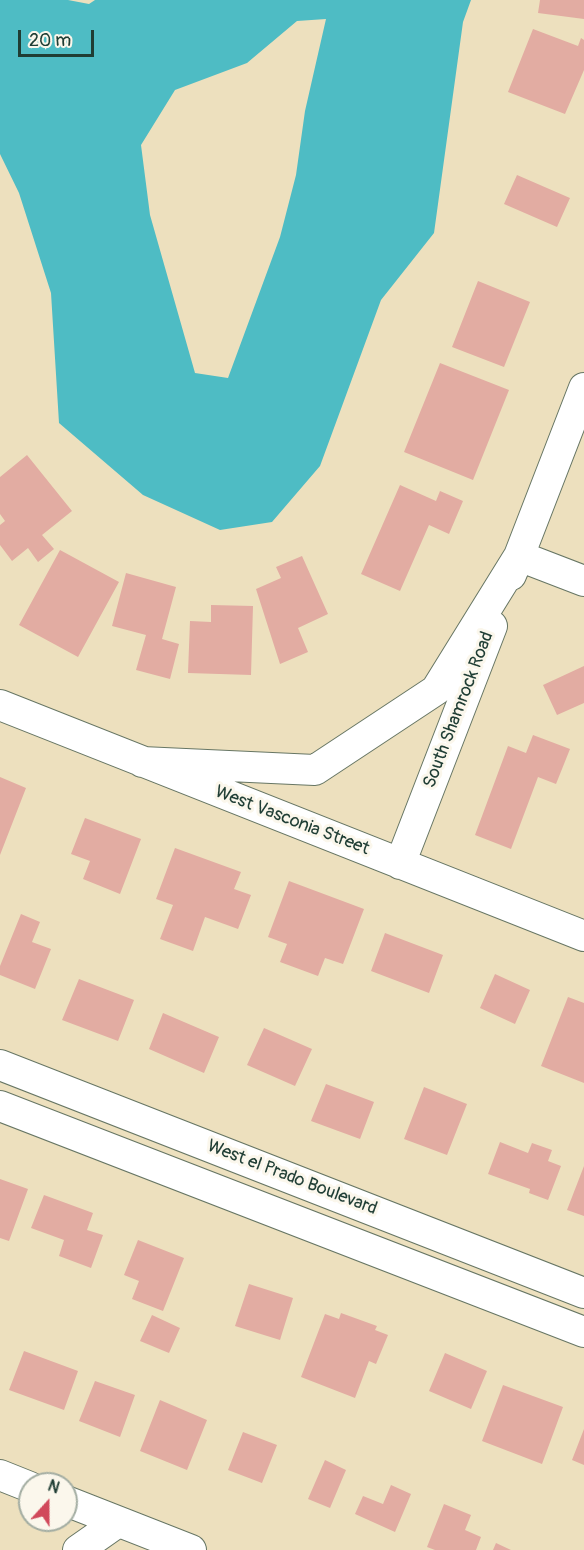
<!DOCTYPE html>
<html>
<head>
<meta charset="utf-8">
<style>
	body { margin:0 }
	#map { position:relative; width:584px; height:1550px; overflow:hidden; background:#ede0be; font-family:Pangolin,sans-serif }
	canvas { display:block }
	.north { position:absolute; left:18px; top:1472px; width:60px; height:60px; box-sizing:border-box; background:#fbf7ec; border:2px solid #a3ada2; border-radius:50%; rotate:21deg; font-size:16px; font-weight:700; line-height:24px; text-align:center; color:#1f3d34 }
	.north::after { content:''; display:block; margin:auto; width:21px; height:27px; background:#d1495b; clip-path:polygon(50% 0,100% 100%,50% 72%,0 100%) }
	.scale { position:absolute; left:18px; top:30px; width:76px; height:27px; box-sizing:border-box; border:3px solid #1f3d34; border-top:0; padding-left:8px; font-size:18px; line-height:21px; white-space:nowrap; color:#1f3d34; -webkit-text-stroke:4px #fbf7ec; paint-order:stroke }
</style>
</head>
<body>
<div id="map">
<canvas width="584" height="1550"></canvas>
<div class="north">N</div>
<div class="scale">20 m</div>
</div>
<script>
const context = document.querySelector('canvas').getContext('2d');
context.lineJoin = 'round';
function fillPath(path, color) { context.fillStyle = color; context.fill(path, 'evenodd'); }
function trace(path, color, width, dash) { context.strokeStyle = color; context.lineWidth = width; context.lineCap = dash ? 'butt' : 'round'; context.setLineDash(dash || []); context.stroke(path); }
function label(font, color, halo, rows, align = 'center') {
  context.font = font + ' Pangolin,sans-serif'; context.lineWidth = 6; context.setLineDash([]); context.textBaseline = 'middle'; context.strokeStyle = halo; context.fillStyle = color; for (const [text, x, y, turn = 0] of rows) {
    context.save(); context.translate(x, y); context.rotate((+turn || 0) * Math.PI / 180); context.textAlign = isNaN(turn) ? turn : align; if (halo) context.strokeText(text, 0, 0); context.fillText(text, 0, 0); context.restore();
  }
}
const water = new Path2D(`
	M0,0H68L89,4L95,0H471L463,22L434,233L381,300L320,466L272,522L220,530L143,495L59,423L51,293L19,193L0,154ZM326,19L305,111L296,175L280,237L228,378L195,373L150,215L141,145L175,90L247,63L297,21Z`);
const building = new Path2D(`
	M540,0H584V19L538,13Z
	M533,29L578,46L581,38L584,40V70L565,114L508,92Z
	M517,175L570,198L557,227L504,204Z
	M478,281L530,302L504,367L452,347Z
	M440,363L509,390L473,480L404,452Z
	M27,455L72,511L42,535L54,549L38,562L28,548L12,561L0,545V525L5,521L0,514V477Z
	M400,485L436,501L440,491L463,501L449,534L429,525L400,591L361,574Z
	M60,550L119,582L78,657L19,625Z
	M302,556L328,614L298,628L308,652L280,664L256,589L281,578L276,567Z
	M126,573L176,587L162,639L179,644L170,679L136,670L146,635L112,626Z
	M211,605L253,606L251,675L188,673L190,621L211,622Z
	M584,666V703L557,715L543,685Z
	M533,735L570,749L556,784L538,777L511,849L475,835L508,746L526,753Z
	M0,777L26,788L0,855Z
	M85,818L141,839L120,894L83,879L90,861L71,854Z
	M175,848L241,872L234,889L251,895L238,929L205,917L193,951L160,939L173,905L156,899Z
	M289,881L364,909L343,964L325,958L318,976L280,962L287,944L268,937Z
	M21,914L40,922L32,942L51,949L35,989L0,975V966Z
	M385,933L443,955L429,993L371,971Z
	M495,974L530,990L515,1024L480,1008Z
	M79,979L134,1000L118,1041L62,1020Z
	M568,997L584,1003V1083L541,1066Z
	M163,1013L219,1037L204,1073L149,1049Z
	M264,1028L312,1049L295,1086L247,1065Z
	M326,1084L374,1102L360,1139L311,1121Z
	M424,1087L467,1104L447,1155L404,1139Z
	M500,1142L528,1153L532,1143L552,1150L548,1161L561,1166L548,1200L529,1193L530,1189L488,1174Z
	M584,1166V1216L567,1210Z
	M0,1179L28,1189L9,1241L0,1238Z
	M44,1195L93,1213L87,1230L103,1235L91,1268L59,1256L64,1240L31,1228Z
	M138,1240L184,1258L163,1311L132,1299L139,1281L124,1275Z
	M249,1284L293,1298L280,1340L235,1326Z
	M341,1313L377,1326L375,1330L388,1335L376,1364L369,1361L355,1398L301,1377L325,1314L339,1319Z
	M152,1315L180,1328L169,1353L140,1341Z
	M24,1351L78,1371L64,1410L9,1390Z
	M445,1353L487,1371L471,1409L429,1391Z
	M95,1381L135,1395L120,1437L79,1421Z
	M503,1385L563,1407L542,1464L482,1441Z
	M160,1400L207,1420L187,1470L140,1451Z
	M584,1429V1465L572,1460Z
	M243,1432L277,1445L262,1483L228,1470Z
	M325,1460L346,1470L330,1508L308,1499Z
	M391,1485L411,1494L395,1532L355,1514L363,1496L383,1504Z
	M444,1504L471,1515L465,1530L481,1537L476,1550H435L427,1547Z
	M496,1543L511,1550H493Z`);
const minor = new Path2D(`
	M511,575L519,556L584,581
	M0,705L584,936
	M142,762L315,770L436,690L519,556L584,388
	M400,864L492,626
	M0,1065L584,1293
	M0,1106L584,1332
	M0,1475L30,1487
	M66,1501L191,1550
	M78,1550L118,1522`);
const streetNames = [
	["South Shamrock Road",459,710,-69],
	["West Vasconia Street",292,821,21],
	["West el Prado Boulevard",292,1178,21]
];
fillPath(water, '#4ebcc4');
fillPath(building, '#e2aca2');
trace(minor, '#677664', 32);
trace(minor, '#fff', 30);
label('18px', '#1f3d34', '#fbf7ec', streetNames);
</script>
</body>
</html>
